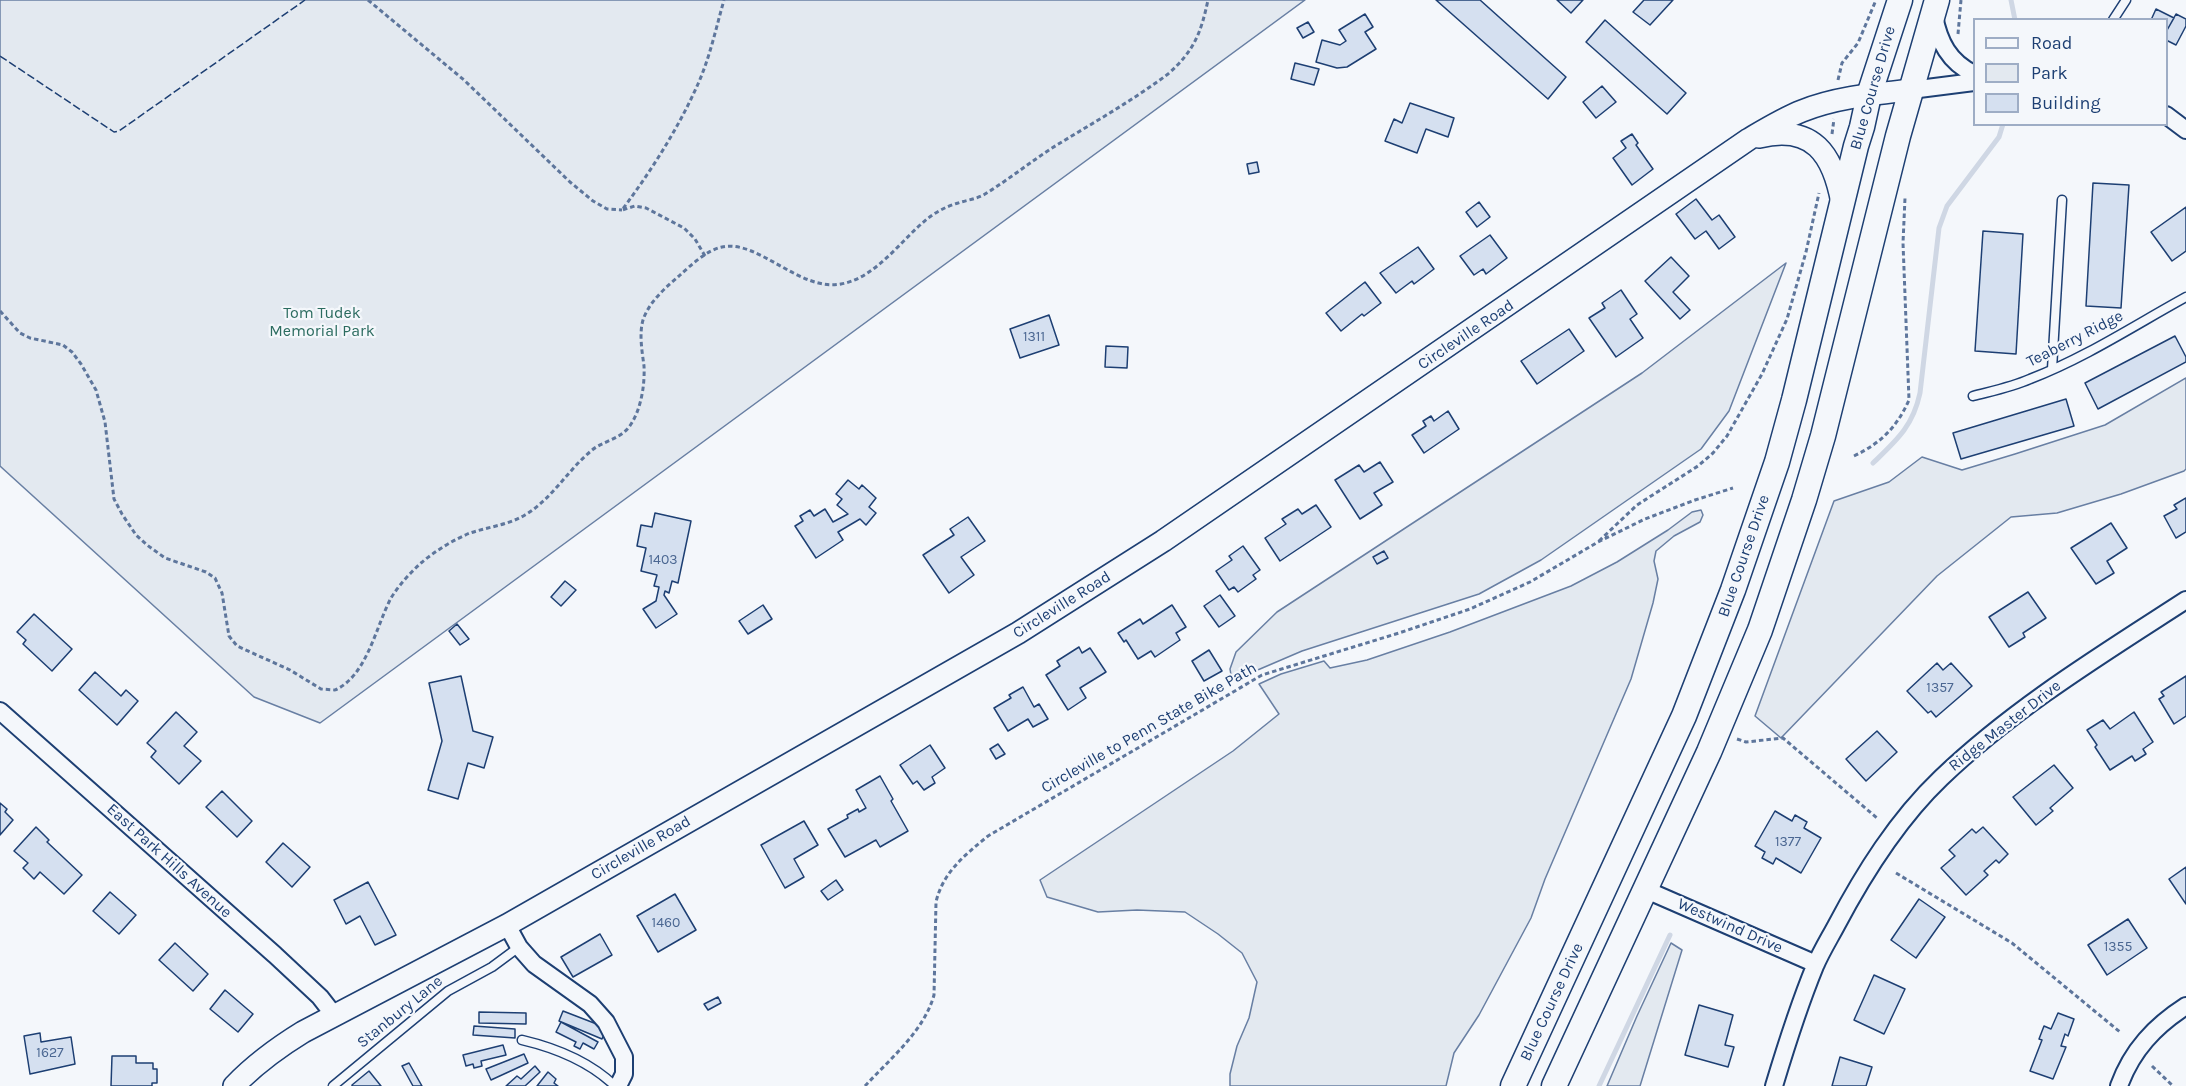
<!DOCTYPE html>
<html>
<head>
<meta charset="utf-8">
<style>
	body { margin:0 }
	#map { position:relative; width:2186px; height:1086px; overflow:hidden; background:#f4f7fb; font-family:Karla,sans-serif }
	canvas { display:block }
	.legend { position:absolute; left:1973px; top:18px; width:195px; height:108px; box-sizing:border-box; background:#f4f7fb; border:2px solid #9eadc5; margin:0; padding:8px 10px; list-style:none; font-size:18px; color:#1d3f73 }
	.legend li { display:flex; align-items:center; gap:12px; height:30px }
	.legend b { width:30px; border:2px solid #9eadc5 }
</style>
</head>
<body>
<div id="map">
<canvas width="2186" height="1086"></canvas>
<ul class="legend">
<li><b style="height:8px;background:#f4f7fb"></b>Road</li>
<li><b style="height:16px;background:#e3e9f0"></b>Park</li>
<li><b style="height:16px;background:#d5e0f0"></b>Building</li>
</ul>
</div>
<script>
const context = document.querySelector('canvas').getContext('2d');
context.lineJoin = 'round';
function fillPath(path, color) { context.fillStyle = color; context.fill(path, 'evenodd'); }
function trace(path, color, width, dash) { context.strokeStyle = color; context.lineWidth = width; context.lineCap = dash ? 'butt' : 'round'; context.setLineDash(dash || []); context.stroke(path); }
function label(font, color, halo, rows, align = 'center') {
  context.font = font + ' Karla,sans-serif'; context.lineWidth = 4.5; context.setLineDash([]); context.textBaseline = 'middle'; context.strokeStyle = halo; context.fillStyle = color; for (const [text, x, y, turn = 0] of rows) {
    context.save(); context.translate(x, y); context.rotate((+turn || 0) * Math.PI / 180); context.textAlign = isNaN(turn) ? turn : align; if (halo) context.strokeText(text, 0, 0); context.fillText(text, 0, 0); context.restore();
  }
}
const green = new Path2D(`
	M0,0H1305L320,723L254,697L0,466Z
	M1786,263L1729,411L1701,449L1541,560L1479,594L1302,651L1232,681L1230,669L1236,652L1277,612L1642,373Z
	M2186,378V469L2184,471L2121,494L2057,513L2011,517L1937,576L1781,738L1755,716L1834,501L1889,482L1922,457L1962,470L2015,454L2105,425Z
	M1701,510L1703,515L1700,522L1674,536L1656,551L1654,561L1658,579L1653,603L1631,679L1545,879L1531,918L1479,1015L1454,1053L1446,1086H1230V1074L1237,1046L1249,1018L1257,982L1242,953L1218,934L1185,912L1137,910L1098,912L1047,897L1040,880L1233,751L1279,714L1259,684L1281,674L1324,661L1330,668L1367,660L1450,632L1571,586L1617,562L1668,530L1692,512Z
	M1671,943L1682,950L1640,1086H1607L1637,1016Z`);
const stream = new Path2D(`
	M2011,0L2015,20
	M1873,463C1897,440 1913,426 1920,393L1939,228L1947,206L1999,137L2003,124
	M1599,1086L1670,935`);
const building = new Path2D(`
	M1436,0H1480L1566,77L1548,99Z
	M1557,0H1583L1571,13Z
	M1644,0H1673L1650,25L1633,12Z
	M2156,9L2174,18L2166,32V20H2151Z
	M1365,14L1373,27L1365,32L1376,49L1347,67L1337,68L1316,62L1322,40L1340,45L1346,41L1339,30Z
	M2176,14L2186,19V26L2176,45L2166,40V32Z
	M1605,20L1686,93L1667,114L1586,42Z
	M1308,22L1314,32L1303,38L1297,28Z
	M1295,63L1319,69L1314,85L1291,79Z
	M1602,86L1616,102L1596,118L1583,102Z
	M1410,103L1454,118L1448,137L1426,129L1417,153L1385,141L1394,119L1402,123Z
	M1632,134L1638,143L1636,145L1653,169L1632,185L1613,158L1626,148L1621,141Z
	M1257,162L1259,172L1249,174L1247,164Z
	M2093,183L2129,185L2121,308L2086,306Z
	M1696,199L1712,220L1719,215L1735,237L1719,249L1706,231L1695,239L1676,214Z
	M1479,202L1490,217L1477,227L1466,212Z
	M2186,207V251L2172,261L2151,232Z
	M1983,231L2023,234L2016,354L1975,351Z
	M1490,235L1507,258L1486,274L1483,269L1474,275L1460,256Z
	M1418,247L1434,269L1414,284L1412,281L1396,293L1380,273Z
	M1671,257L1689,276L1673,292L1690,310L1680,319L1645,281Z
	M1365,282L1381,303L1364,316L1362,314L1341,331L1326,313Z
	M1621,290L1637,314L1630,319L1643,338L1616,357L1589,318L1605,308L1602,303Z
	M1049,315L1059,345L1020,358L1010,329Z
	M1569,329L1584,351L1537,384L1521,361Z
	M2175,336L2186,357V362L2098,409L2085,383Z
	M1106,346L1128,347L1127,368L1105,367Z
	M2066,399L2074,426L1961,459L1953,433Z
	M1448,411L1459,429L1424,453L1412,435L1426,426L1423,421L1431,416L1434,421Z
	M1380,462L1393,482L1374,493L1382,505L1360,519L1335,480L1359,465L1364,472Z
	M848,480L859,489L862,485L876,498L869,507L876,513L866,525L860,519L838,532L843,540L816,558L795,526L803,521L800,516L810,510L814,516L825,509L833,522L848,514L837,505L842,499L836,494Z
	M2186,498V532L2176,538L2164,516L2177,509L2174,505Z
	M1316,505L1331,527L1280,561L1265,538L1286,524L1282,519L1298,509L1302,514Z
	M655,513L691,521L678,583L672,581L669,593L665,591L664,595L677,614L656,628L643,609L656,601L659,587L654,586L657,575L641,571L646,548L637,546L641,525L652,527Z
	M968,517L985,541L961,557L974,575L949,593L923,555L954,535L950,529Z
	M2111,523L2127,548L2107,561L2114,573L2096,584L2071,548Z
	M1243,546L1260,570L1253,575L1256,579L1238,592L1234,587L1229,590L1216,571L1232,560L1229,556Z
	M1384,551L1388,558L1377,564L1373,557Z
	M565,581L576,590L561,606L551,597Z
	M2028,592L2046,618L2023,633L2025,637L2009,647L1989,617Z
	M1220,595L1235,616L1219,627L1204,606Z
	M763,605L772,619L748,634L739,621Z
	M1172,605L1186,627L1176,633L1180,640L1155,657L1151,651L1138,659L1126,640L1124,642L1118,633L1140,619L1143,624Z
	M34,614L72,649L52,671L23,644L26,640L17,632Z
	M457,624L469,639L460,645L449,631Z
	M1079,647L1082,653L1090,648L1106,672L1080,688L1086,698L1068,710L1046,675L1060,666L1057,661Z
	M1209,650L1222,671L1204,681L1192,661Z
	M1937,663L1943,670L1951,663L1972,686L1936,717L1931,711L1928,713L1907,691Z
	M95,672L121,696L126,690L138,701L117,725L79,690Z
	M461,676L473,731L493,737L484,768L468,763L458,799L428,790L442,741L429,683Z
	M2186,676V716L2174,724L2159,699L2164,696L2161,692Z
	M1023,687L1034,707L1039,704L1048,719L1033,727L1028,719L1008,731L994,708L1011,698L1009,695Z
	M176,712L197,732L184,746L201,761L179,784L151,757L156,751L147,743Z
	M2134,712L2153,742L2143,749L2146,754L2135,761L2132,756L2110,770L2095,747L2097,745L2087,730L2103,720L2110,729Z
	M1877,731L1897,752L1866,781L1846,759Z
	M998,744L1005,754L996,759L990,749Z
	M930,745L945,768L932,777L935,783L924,790L917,781L913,784L900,765Z
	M2054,765L2073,788L2050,808L2053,811L2036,825L2013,797Z
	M880,776L893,799L891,801L908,831L880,847L876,840L845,857L828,829L848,818L847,815L858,809L859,812L866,808L856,790Z
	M222,791L252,821L237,837L206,807Z
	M0,803L7,809L5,812L13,820L0,835Z
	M1775,811L1792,821L1795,815L1807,822L1804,828L1821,838L1801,873L1776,858L1773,864L1762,858L1765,852L1755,846Z
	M804,821L818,845L794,859L804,877L785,888L761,845Z
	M36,827L49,840L47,842L82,875L64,894L40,872L34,879L23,868L28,863L14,851Z
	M1983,827L2008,854L1999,863L1996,860L1984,871L1988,875L1966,895L1941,868L1955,856L1949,850L1972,829L1976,833Z
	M283,843L310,867L292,887L266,862Z
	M2186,867V904L2169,879Z
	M836,880L843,890L828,900L821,891Z
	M368,882L396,935L375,945L360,916L346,924L334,900Z
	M110,892L136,915L119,934L93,911Z
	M675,894L696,930L658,952L637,916Z
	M1919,899L1945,917L1916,958L1891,940Z
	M2128,919L2147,948L2107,975L2088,945Z
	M600,934L612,955L573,977L561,957Z
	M175,943L208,974L193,991L159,960Z
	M1874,975L1905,989L1884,1034L1854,1020Z
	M225,990L253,1014L238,1032L210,1009Z
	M718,997L721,1003L708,1010L704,1004Z
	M1699,1005L1733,1015L1725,1045L1734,1047L1728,1067L1685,1055Z
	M563,1011L607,1028L602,1039L559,1021Z
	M479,1012L526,1013V1024L479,1023Z
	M2058,1013L2074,1019L2068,1036L2065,1034L2061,1046L2066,1047L2053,1079L2030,1071L2042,1040L2039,1039L2044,1026L2051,1029Z
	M561,1022L598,1042L594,1049L583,1043L580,1049L574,1046L576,1042L556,1032Z
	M474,1026L515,1029V1038L473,1035Z
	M40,1033L41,1042L71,1037L75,1064L30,1074L24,1036Z
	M503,1045L506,1055L481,1061L482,1066L474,1068L473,1064L466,1066L463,1055Z
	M524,1054L528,1063L491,1080L486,1069Z
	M112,1056H136V1063H153V1069H157V1083H152V1086H111Z
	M1840,1057L1872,1067L1866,1086H1832Z
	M409,1063L422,1086H413L402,1066Z
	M535,1066L540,1072L525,1086H506L517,1076L521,1079Z
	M369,1071L381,1086H352V1085Z
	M548,1072L556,1079L554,1083L558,1086H537Z`);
const path = new Path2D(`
	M368,0L464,80L570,182L593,201L607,209L622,210
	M1958,34L1961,0
	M1838,80L1842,63L1858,43L1876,0
	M1832,134L1834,119
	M705,256L695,239L684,228L646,208L635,206L622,210C651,171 678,129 698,84C710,57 716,28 724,0
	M0,311L20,333L30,338L63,345L72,352L81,364L96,390L105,422L114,499L122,514L136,535L147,545L165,558L206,572L215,578L222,593L229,636L237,646L290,670L321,689L335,690C367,676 376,626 391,598C399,585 410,573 421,563C435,551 453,540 470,533C488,527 508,525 525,515C552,499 567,471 591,451C602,441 619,440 629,427C641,411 645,385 644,366C642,351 639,334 643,320C649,302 666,287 679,276C691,265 707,250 722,247C758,239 800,292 841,284C876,278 901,240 927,219C936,212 947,206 958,203C967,200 977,199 985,194C1008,180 1029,163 1052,148C1091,124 1132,101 1168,74C1194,51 1201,33 1208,0
	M1854,456C1881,443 1897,427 1909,400L1903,243L1905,198
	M1599,541L1637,505L1698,466L1713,453L1727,436L1762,374L1787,319L1806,252L1819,193
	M1737,739L1746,742L1783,738L1877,818
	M1896,873L2012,943L2120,1032
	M2152,1066L2173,1086
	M865,1086C891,1058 924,1031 934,995L936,902C943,872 965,855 988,836L1262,675L1399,633L1470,609L1530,582L1598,542L1645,519L1695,500L1733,488`);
const service = new Path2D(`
	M2113,20L2126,0
	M2052,369L2062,200
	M1973,396C1992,391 2012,387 2030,379C2085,358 2135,325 2186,297
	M522,1040C556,1048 590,1062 615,1086
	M333,1086L448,991L492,967L519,947`);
const minor = new Path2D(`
	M1934,16C1939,42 1949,62 1974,74
	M1911,90L1974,82
	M2166,115L2186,130
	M0,711L275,955L320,997L334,1015
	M1644,889L1816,964
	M507,925L519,947L534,964L590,1004L606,1022L624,1057V1074L618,1086
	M1774,1086C1786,1046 1799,1005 1815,966C1821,952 1829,939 1836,926C1864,873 1897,820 1941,778C2014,708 2101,655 2186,600
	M2119,1086C2132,1050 2155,1026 2186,1006`);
const tertiary = new Path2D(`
	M1759,137C1813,124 1833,154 1842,203
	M234,1086C255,1064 277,1048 303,1032L507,925L1018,633L1163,541L1749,139C1766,129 1784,118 1802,111C1837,97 1875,94 1911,90`);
const secondary = new Path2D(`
	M1513,1086L1684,716L1733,590L1777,462L1794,400L1856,146L1862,127L1869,95L1900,0
	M1554,1086L1709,752L1760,630L1804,500L1823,436L1898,136L1937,0`);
const fence = new Path2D(`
	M0,56L114,132L119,131L305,0`);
const numberNames = [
	["1311",1034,337],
	["1403",663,560],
	["1357",1940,688],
	["1377",1788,842],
	["1460",666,923],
	["1355",2118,947],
	["1627",50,1053]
];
const streetNames = [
	["Blue Course Drive",1873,88,-74],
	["Circleville Road",1466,335,-34],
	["Teaberry Ridge",2075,339,-27],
	["Blue Course Drive",1744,556,-71],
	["Circleville Road",1062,605,-32],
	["Ridge Master Drive",2005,726,-38],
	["Circleville to Penn State Bike Path",1149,728,-30],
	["Circleville Road",641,848,-30],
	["East Park Hills Avenue",169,861,42],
	["Westwind Drive",1730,926,24],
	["Blue Course Drive",1552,1002,-65],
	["Stanbury Lane",400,1012,-39]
];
const parkNames = [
	["Tom Tudek",322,313],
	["Memorial Park",322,331]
];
fillPath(green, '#e3e9f0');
trace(green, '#687fa3', 1.5);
trace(stream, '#cfd7e4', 5);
fillPath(building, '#d5e0f0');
trace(building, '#1d3f73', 1.5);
trace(service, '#1d3f73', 11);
trace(minor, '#1d3f73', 20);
trace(tertiary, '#1d3f73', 24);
trace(secondary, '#1d3f73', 27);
trace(path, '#5e769c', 3, [4.5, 3]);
trace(service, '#f4f7fb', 8);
trace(minor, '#f4f7fb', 16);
trace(tertiary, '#f4f7fb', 21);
trace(secondary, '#f4f7fb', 24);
trace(fence, '#1d3f73', 1.5, [8, 3]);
label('14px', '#4b6792', null, numberNames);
label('16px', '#1d3f73', '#f4f7fb', streetNames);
label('16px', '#2c6c60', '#f4f7fb', parkNames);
</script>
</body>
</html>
